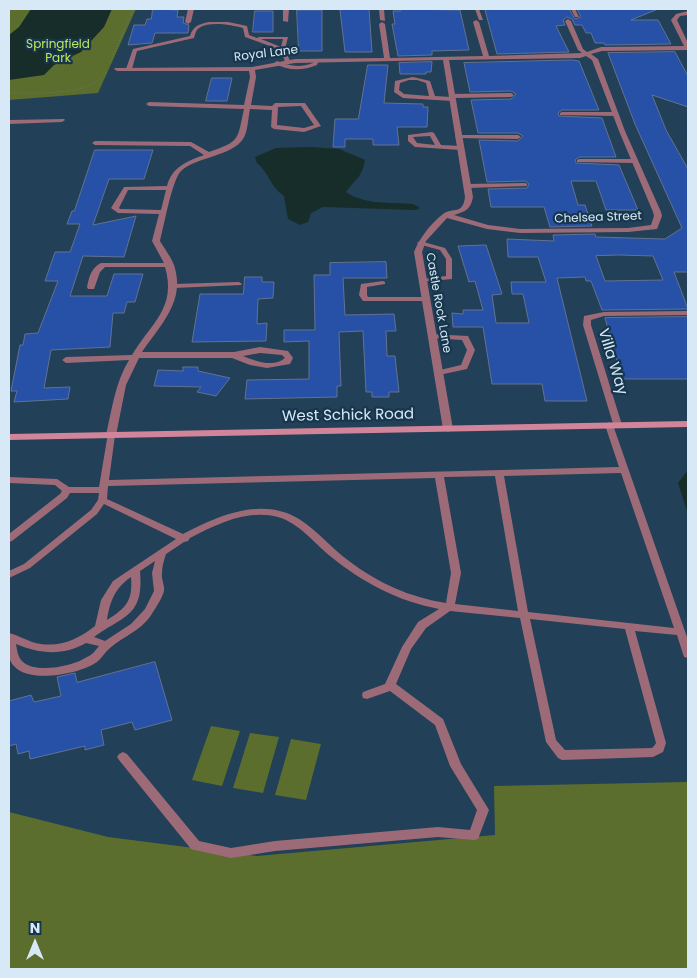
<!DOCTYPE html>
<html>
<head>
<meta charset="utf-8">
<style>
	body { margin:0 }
	#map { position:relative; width:697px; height:978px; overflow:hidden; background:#224057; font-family:Poppins,sans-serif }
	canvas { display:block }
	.frame { position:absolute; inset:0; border:10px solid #d7e9f7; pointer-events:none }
	.north { position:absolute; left:10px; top:918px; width:50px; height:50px; -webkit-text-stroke:4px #17364c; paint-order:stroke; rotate:0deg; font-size:14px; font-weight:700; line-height:20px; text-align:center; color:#d7e9f7 }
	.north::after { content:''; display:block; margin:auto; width:18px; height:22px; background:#d7e9f7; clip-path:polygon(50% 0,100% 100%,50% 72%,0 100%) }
</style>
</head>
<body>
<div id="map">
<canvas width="697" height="978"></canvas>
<div class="frame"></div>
<div class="north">N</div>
</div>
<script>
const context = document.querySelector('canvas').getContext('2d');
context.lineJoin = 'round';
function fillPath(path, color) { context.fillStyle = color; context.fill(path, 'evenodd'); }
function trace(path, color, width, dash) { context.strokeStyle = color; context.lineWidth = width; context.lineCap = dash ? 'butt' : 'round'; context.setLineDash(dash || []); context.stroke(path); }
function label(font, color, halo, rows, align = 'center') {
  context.font = font + ' Poppins,sans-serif'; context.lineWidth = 4.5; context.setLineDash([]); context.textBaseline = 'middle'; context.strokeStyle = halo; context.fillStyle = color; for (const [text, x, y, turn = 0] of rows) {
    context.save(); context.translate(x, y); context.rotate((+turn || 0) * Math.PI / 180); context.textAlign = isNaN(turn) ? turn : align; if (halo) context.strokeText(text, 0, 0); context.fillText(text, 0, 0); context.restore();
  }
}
const green = new Path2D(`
	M9,9H136L98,93L9,100Z
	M211,726L240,731L222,786L192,780Z
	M250,733L279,737L263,793L233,788Z
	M291,739L321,744L306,800L275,795Z
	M688,782V969H9V812L108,837L257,856L495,835L494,786Z`);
const water = new Path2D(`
	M31,9H112L104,27L81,52L54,65L44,75L9,80V35L19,27Z
	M311,147L339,149L365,160C362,178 355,179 346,192C364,205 391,202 413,204L420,208L416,210L323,207L311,213L308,222L300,225L288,219L284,196C271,188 268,171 257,163L255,157L276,148Z
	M688,470V514L678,483Z`);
const building = new Path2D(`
	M153,9L178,10L177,17H184L183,23L189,25L188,33H155L152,43L128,45L134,25H145L147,19H151Z
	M369,9L372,52H345L340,10Z
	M400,9L460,10L469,50L432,51V55L398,56L392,24H395L393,11H400Z
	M495,9H569L575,19L581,17L577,9H658L631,20H658L671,44L605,45L604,43H595L591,33H586L582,25H575L572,19L567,17L563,20L565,25L556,26L569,52L497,54L485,10Z
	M297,10H322V51H299Z
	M255,11H273V32H253Z
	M675,52L688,76V107L652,95L666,130L688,169V272H674L688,309L602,310L591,281H586L585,277L557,278L587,401H545L542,384H492L483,327H453L452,313L463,314V310H483L475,281L469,282L458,246L486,245L502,294L492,295L496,323H529L523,294H512L511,282H546L538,257H508L507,239L554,241L553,235L595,234L596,237L665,239L682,228L635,124L608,53ZM619,255L653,256L663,280L605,281L596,256Z
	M573,60L579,61L599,110H562L558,113L559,116L602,118L616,157H579L575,160L576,163L619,165L638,210H606L596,181H571L578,205H585L592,226L550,227L544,207H491L488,189L527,188L529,184L525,181L487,182L479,140L518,141L523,136L518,133H478L471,100L511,99L516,94L511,91L470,92L464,63Z
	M432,62L431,72H426V74H400L399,63Z
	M368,65H388L384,103L423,104V107H428L427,127H397L399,145H373V139H345V147H333L335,119H358Z
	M212,78H232L227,101H206Z
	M95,150H153L144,179H109L93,225L136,216L124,257L83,256L70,296H107L114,274H143L135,302H127L124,313H113L110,347L51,350L44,388L70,387L68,399L14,402L17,391H11L20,345H23L25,334L38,333L58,281H45L55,252H70L80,224H67L72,211H74Z
	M386,262L387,278H343L345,315L394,314L396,331H386L387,356H395L399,392H389V397H372V392H366L363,331L339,332L341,386H337V397L245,399L247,380L309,379V341L284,342V330H315L314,275H330V263Z
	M245,277H262V282H274L273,298L258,299L257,324L267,323L266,341L192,342L200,294H243Z
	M688,317V379H622L605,318Z
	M183,367H198V371L230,378L216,396L197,392L201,387L154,386L158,370L183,371Z
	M155,662L172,720L135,730L132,722L101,730L104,745L85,750V746L30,759L29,751L18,754L16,744L9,746V701L31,695L34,702L61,696L57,677L75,673L77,682Z`);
const path = new Path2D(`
	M9,12L12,9
	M110,63L133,9
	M9,93C36,92 93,98 107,70`);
const lane = new Path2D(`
	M209,22H228L247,26L249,35L257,38L259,37H288L285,49L290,61L285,62L281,50L245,37L243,28C231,25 210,21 199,28C196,30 195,34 194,38L137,51L132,69L129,71L126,69L133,49L190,36C193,26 199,24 209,22ZM261,39H283L281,47Z
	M314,59L319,60L317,65C303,71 287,71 274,63L277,61C289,66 300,68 313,63Z
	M413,77L430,81L435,96L451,97L449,96L452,94L511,93L514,95L511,97L453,98L455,99L452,101L403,98L394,92L395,81ZM409,80H417L426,83L429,96L404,94L399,90L400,83Z
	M562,112H616L619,114L616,116L560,115V113Z
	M432,132L434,133L441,145L461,146L464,148L461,150L415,147L408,141V135ZM430,136L435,145L417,143L413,137Z
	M458,135H518L521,137L518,139L456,138L455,137Z
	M579,159H634L637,161L634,163L577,162V160Z
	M525,183L527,184V186L467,188L464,186L467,184Z
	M420,241L445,248L452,259V279L421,282V280L423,279L446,276V259L440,250L418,244L417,243Z
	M383,281L385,282V284L367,287V295L368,297H426L430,299L426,301H363L359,295L361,284Z
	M239,282L242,284L241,285L174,288L170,286L174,284Z
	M429,334L468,336L475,350L467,369L439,375H436L435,373L436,371L461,365L467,350L462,340L432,338H429Z
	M609,422L613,425L688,640V658L684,657L683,654L677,635L635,631L666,743L663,752L653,757L562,760L558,758L546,742L520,618L450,611L426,628L411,649L396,684L443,719L461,764L489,810L478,839L474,840L438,837L275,851L231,858L195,850L191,849L119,760L117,757L119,754L123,752L127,754L199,841L231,848L275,841L438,827L470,830L477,810L450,766L435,725L390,691L367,699L363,698L362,695L363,692L385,684L402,647L418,622L439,609C397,601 362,582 330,556C313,542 299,523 278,517C247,509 217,524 190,538L188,541L184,542L166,554C164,560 162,566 162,573C161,579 165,586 164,591C162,598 157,606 153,612C142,631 125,635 110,648C105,652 102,658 97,662C80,674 29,684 14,666C6,658 9,644 9,633C17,635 24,639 32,642C56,649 76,641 95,626L101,600L113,581L176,539L104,504L97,514L30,568L9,578V571L24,564L91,510L98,500L99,493H70L67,498L12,541L9,542V534L60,494L62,491L55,485L9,483V477L57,479L69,487H99L108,433H114L115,435L109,480L619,467L605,425ZM621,473L674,628L528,612L504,476ZM495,476L518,611L455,604L461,573L444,477ZM435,478L451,573L446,603C409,597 378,583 349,561C331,548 317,530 299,519C262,496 217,516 183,534L107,499L108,486ZM155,561L152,573L154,591L145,609L131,624L105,641L94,637C125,615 144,616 140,571ZM131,577C133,601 126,608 107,620C110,601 115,588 131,577ZM530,619L625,629L656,743L654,746L652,748L565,750L556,740ZM86,643L99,646C95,651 92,655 87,657C74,666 36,674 23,662C18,658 17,650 16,644C40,654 63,656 86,643Z`);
const street = new Path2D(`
	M188,9H194L191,22L188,24L185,22Z
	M283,9H289L288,22L283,21Z
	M379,9H384L385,21L380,20Z
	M475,9H479L483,20H479Z
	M571,9H575L579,17H575Z
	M688,11V15L680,16L677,20L688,43V50L602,51L591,54L598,59L625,131L661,212L662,216L657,229L628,232L520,233L487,229L447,218L426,241L422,252L453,429L448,432L443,429L414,252C419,239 431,223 443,214C453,207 463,215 465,197L443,60L295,63L255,70L256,77L251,105L272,106L275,103H305L321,126L304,132L274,129L271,127L272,110L250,109C248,118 248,132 243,139C232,156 196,157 181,171C172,180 164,226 160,241C164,248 171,257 174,265C186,301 161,324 142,352H234L260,347L288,351L293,358L290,364L267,368L250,365L232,358H139L126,385L116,435L114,437H108L106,435C112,409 115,383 129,360L66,363L62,360L66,357L132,355C151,323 177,308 165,267H105L100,272L94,289H88L87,287C89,277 91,268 101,263H164L152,241L159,214L118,213L111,208L124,187L167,186C172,167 187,161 204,155L190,146L95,145L92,143L95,141L191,142L209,152C241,141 237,140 244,109L149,106L146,104L149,102L244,105L250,77L249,71H117L114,69L115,68L252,67L295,59L384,58L379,24L382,22L385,24L390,58L483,56L473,22L476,20L479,22L489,56L582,53L578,50L565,21L568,19L571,21L583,49L587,52L601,47L684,46L671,20L676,14ZM586,56L592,60L619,131L653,212L654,216L651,225L628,228L520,229L488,225L454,215C465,212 471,209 473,197L449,60L580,58ZM301,106L314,125L304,128L277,125L278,107ZM128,190H166L161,210L120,209L119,208ZM260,353L282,355L285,358C274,368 255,361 243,356Z
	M64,119L65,120L62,122L9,124V120Z
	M688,311V315L604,316L591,320V325L622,425L617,428L614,427L583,325L584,316L604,312Z`);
const secondary = new Path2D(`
	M688,421V427L9,440V434Z`);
const farParknames = [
	["Springfield",58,45],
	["Park",58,59]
];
const farStreetnames = [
	["Royal Lane",266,54,-7],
	["Chelsea Street",598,218,-2],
	["Castle Rock Lane",438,303,80]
];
const streetNames = [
	["Villa Way",612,362,73],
	["West Schick Road",348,416,-1]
];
fillPath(green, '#5c6e2d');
fillPath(water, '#172d29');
fillPath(building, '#2751a7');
trace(building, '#617292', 1);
trace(path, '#6e879a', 1, [0.5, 2.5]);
fillPath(lane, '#9d6b78');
fillPath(street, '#9d6b78');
fillPath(secondary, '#d28499');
label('12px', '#c1e754', '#17364c', farParknames);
label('12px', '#d7e9f7', '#17364c', farStreetnames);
label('15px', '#d7e9f7', '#17364c', streetNames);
</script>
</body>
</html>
